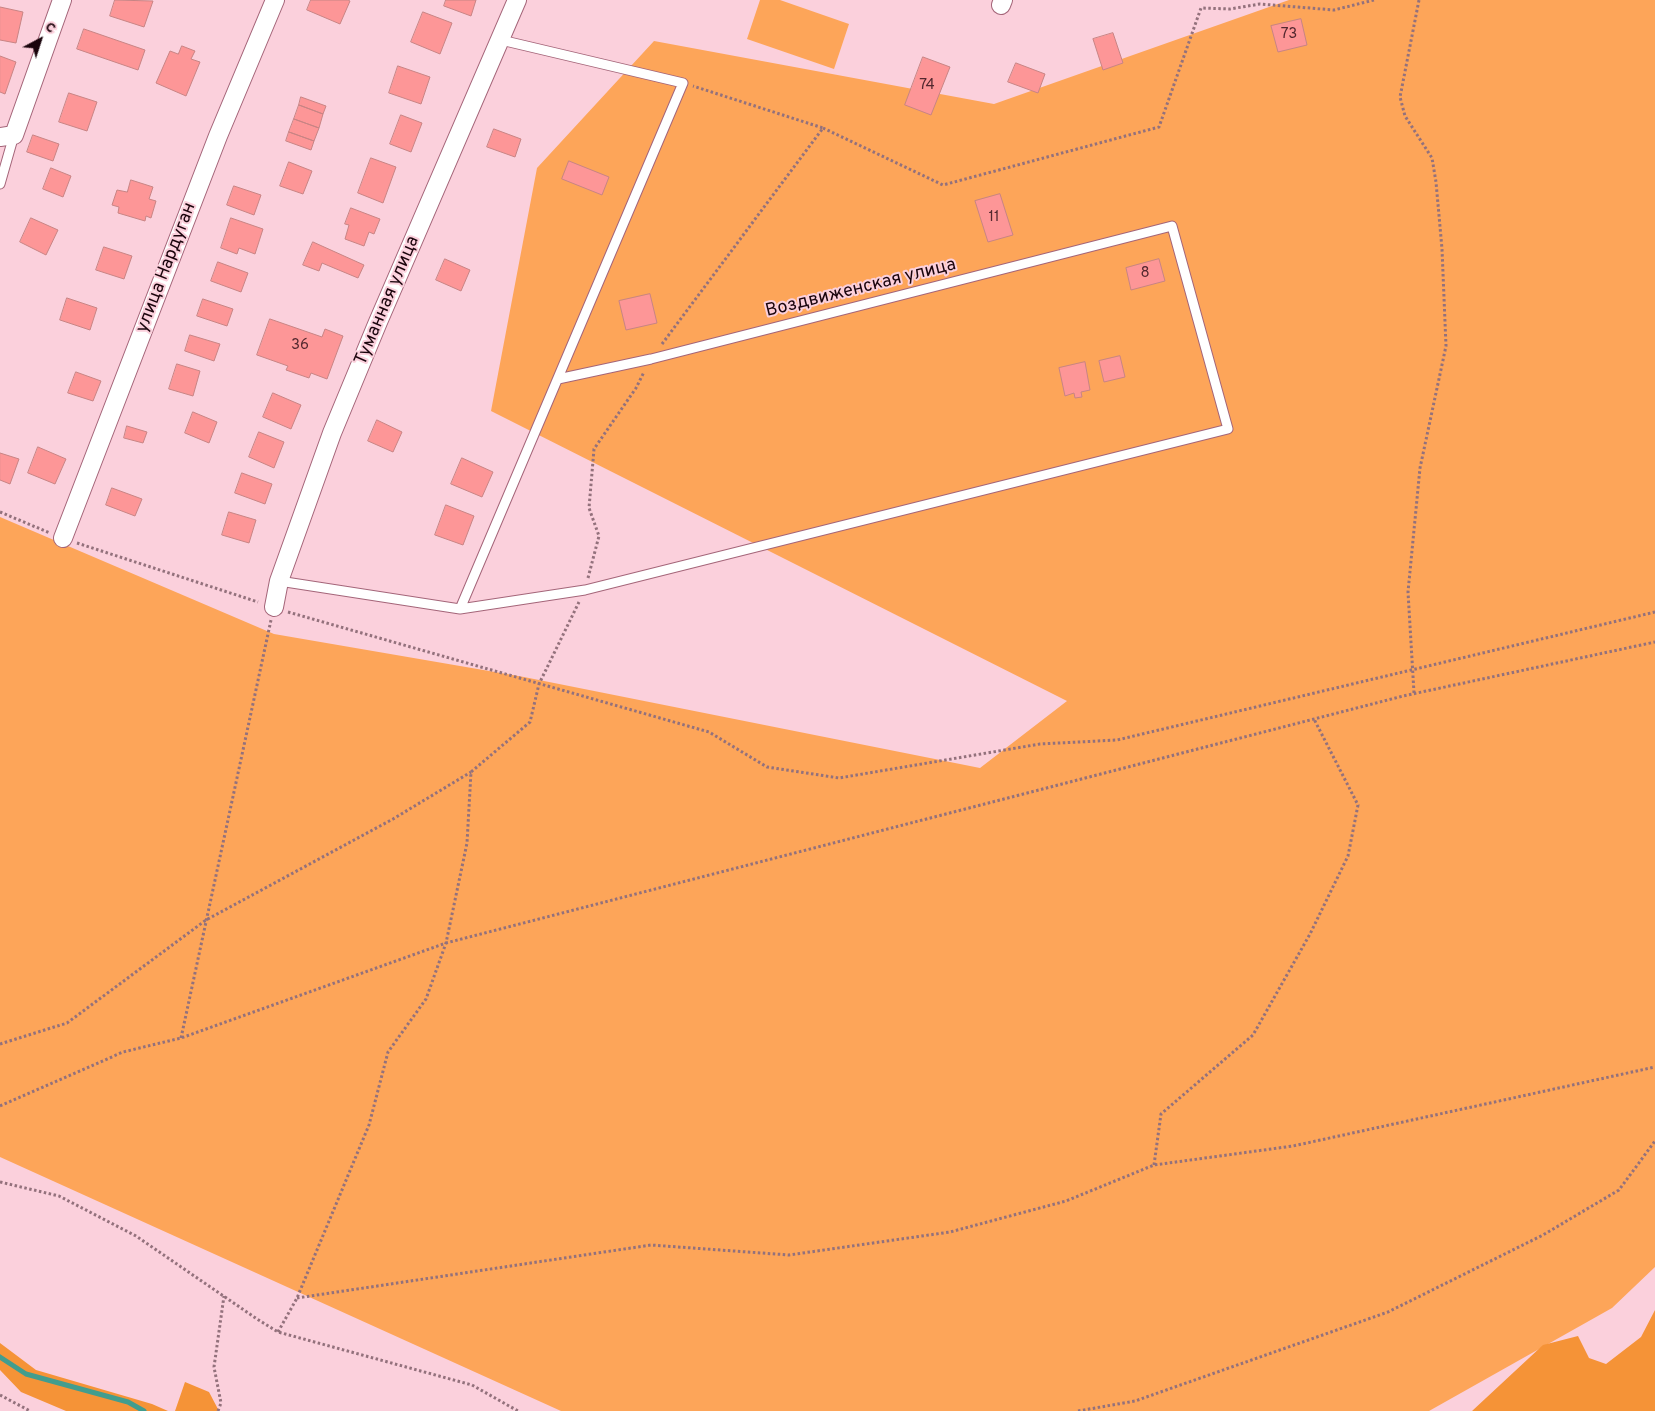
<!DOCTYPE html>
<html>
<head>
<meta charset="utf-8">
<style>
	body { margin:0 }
	#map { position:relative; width:1655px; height:1411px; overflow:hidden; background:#fbd0dc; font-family:Overpass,sans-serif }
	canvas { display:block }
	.north { position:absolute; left:15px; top:15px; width:50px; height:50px; -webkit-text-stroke:4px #fbd0dc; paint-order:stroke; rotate:40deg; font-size:14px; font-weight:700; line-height:20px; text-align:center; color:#1a040c }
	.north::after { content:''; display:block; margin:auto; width:18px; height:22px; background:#1a040c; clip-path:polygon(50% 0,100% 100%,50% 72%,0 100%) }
</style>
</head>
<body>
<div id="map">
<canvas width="1655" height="1411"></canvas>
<div class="north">С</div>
</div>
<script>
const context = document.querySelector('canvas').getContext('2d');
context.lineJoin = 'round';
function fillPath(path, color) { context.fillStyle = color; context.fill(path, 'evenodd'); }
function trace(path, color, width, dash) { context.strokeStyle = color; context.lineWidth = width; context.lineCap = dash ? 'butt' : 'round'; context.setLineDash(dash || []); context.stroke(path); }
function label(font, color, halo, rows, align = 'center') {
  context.font = font + ' Overpass,sans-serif'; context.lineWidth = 4; context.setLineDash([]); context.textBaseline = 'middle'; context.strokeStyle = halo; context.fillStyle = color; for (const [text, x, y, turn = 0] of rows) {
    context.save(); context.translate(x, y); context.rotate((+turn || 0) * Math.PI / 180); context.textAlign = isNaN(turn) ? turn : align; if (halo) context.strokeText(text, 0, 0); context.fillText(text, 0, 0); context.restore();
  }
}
const green = new Path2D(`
	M760,0H780L849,24L834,69L747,39Z
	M1289,0H1655V1267L1612,1308L1429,1411H561L0,1157V517L274,634L524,677L980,768L1067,701L491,411L537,168L654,41L994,104Z`);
const forest = new Path2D(`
	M1655,1310V1411H1472L1543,1345L1578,1336L1589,1358L1606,1364L1641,1337Z
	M0,1343L36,1370L152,1404L168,1411H66L21,1392L0,1370Z
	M185,1382L209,1392L219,1411H175Z`);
const stream = new Path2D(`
	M0,1357L26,1374L128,1402L144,1411`);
const building = new Path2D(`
	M115,0L153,1L144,27L110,16Z
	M311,0H348L350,1L340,24L307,10Z
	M446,0H476L471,16L444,6Z
	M0,7L23,12L16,43L0,40Z
	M423,12L452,23L440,54L411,42Z
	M1301,19L1307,45L1278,52L1271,26Z
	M84,29L145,50L138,70L77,49Z
	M1113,33L1123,63L1103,70L1093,39Z
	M182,46L195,51L191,59L200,62L186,96L156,83L170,51L178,54Z
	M0,56L16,62L5,94L0,92Z
	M923,57L950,67L931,115L905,105Z
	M1016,63L1045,74L1038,93L1008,82Z
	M398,66L430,77L421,104L389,93Z
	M69,93L97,102L87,131L59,122Z
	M301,97L326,106L323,114L299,105Z
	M299,105L323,114L319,128L294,119Z
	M401,115L422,123L411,152L390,144Z
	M294,119L319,128L314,141L289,132Z
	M494,129L521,139L515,157L487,147Z
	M289,132L314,141L311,150L286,141Z
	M33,135L59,144L53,161L27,152Z
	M371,158L396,167L383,203L358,193Z
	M569,161L609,177L602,195L562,179Z
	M289,162L312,171L303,194L280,186Z
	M51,168L71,176L63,197L43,189Z
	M131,180L153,187L149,199L156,201L151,218L146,216L145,221L118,213L119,207L112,205L117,190L127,192Z
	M234,186L261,195L254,215L227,205Z
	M1000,194L1013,235L988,242L975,201Z
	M351,208L380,219L374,234L369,232L364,246L345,239L349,225L345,224Z
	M31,218L58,230L46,255L20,242Z
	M231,218L263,229L255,254L239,248L237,254L221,248Z
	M313,242L364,265L358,278L322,263L319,271L303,265Z
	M104,247L132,256L124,279L96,270Z
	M445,259L470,270L461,291L436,280Z
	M1159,259L1165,281L1131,290L1126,268Z
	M218,262L248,273L241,292L211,281Z
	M650,294L657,323L626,330L619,301Z
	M67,298L97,308L90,330L60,320Z
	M203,299L233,309L227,326L197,316Z
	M270,319L322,337L325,329L343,336L327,379L311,373L309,378L286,370L288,366L257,355Z
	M190,335L220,344L214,361L185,351Z
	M1120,356L1125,377L1104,382L1099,361Z
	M1085,362L1090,390L1081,392L1082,397L1075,398L1074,393L1065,396L1059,368Z
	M177,364L200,371L193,396L169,389Z
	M76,372L101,381L93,401L68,393Z
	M273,393L301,405L291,429L263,417Z
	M193,412L217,422L209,443L185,433Z
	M377,420L402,432L393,452L368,441Z
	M127,426L147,432L143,443L124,438Z
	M259,432L284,442L274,468L249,457Z
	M38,447L66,459L55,484L28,473Z
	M0,453L19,459L10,484L0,480Z
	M462,458L493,472L482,497L451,484Z
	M242,473L272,484L265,504L235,493Z
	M112,488L142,499L135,516L106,505Z
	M446,505L474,516L463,545L435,535Z
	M229,512L256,520L249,543L222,535Z`);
const path = new Path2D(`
	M823,128L943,185L1159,127L1201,8L1230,9L1260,4L1334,10L1374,0
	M662,344L823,128L693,86
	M0,512L50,533
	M77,543L258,602
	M588,578L599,536L589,508L594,449L636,388L644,372
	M288,612L709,732L767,767L839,778L1040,744L1117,740L1655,612
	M1414,693L1408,592L1420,468L1446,346L1442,249L1436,182L1432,158L1405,116L1400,97L1419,0
	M181,1038L271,620
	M0,1044L67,1023L206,920L393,819L471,772
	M0,1106L123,1052L181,1038L446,943L1403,696L1655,642
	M1154,1165L1161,1114L1253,1035L1310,934L1348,856L1358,805L1314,719
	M0,1182L59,1196L136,1236L257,1319L278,1332L472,1385L518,1411
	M297,1298L651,1245L789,1255L950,1232L1066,1201L1154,1165L1293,1146L1655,1067
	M278,1332L297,1298L369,1125L388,1052L426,999L446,943L467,843L471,772L530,722L539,684L579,602
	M0,1395L30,1411
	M218,1411L221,1403L214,1367L224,1296
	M1078,1411L1135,1401L1388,1312L1543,1235L1619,1190L1655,1141`);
const lane = new Path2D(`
	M0,184L14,135
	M279,581L460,609L683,83L501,40
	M460,609L585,590L1228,429L1172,226L651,359L558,379`);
const street = new Path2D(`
	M1001,5L1003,0
	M0,137L14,135L62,0
	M63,538L218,136L275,0
	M274,607L279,581L332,433L378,322L517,0`);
const numberNames = [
	["73",1289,35],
	["74",927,86],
	["11",994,218],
	["8",1145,274],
	["36",300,346]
];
const streetNames = [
	["улица Нардуган",167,268,-69],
	["Воздвиженская улица",861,289,-14],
	["Туманная улица",388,301,-67]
];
fillPath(green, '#fda559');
fillPath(forest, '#f59337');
trace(stream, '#429d8e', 5);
fillPath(building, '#fd9697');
trace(building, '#c88484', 1);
trace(lane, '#a46579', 11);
trace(street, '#a46579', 20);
trace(path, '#93717c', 3, [2.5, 2.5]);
trace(lane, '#fff', 9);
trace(street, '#fff', 18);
label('15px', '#53282f', null, numberNames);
label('18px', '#1a040c', '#fbd0dc', streetNames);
</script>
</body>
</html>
